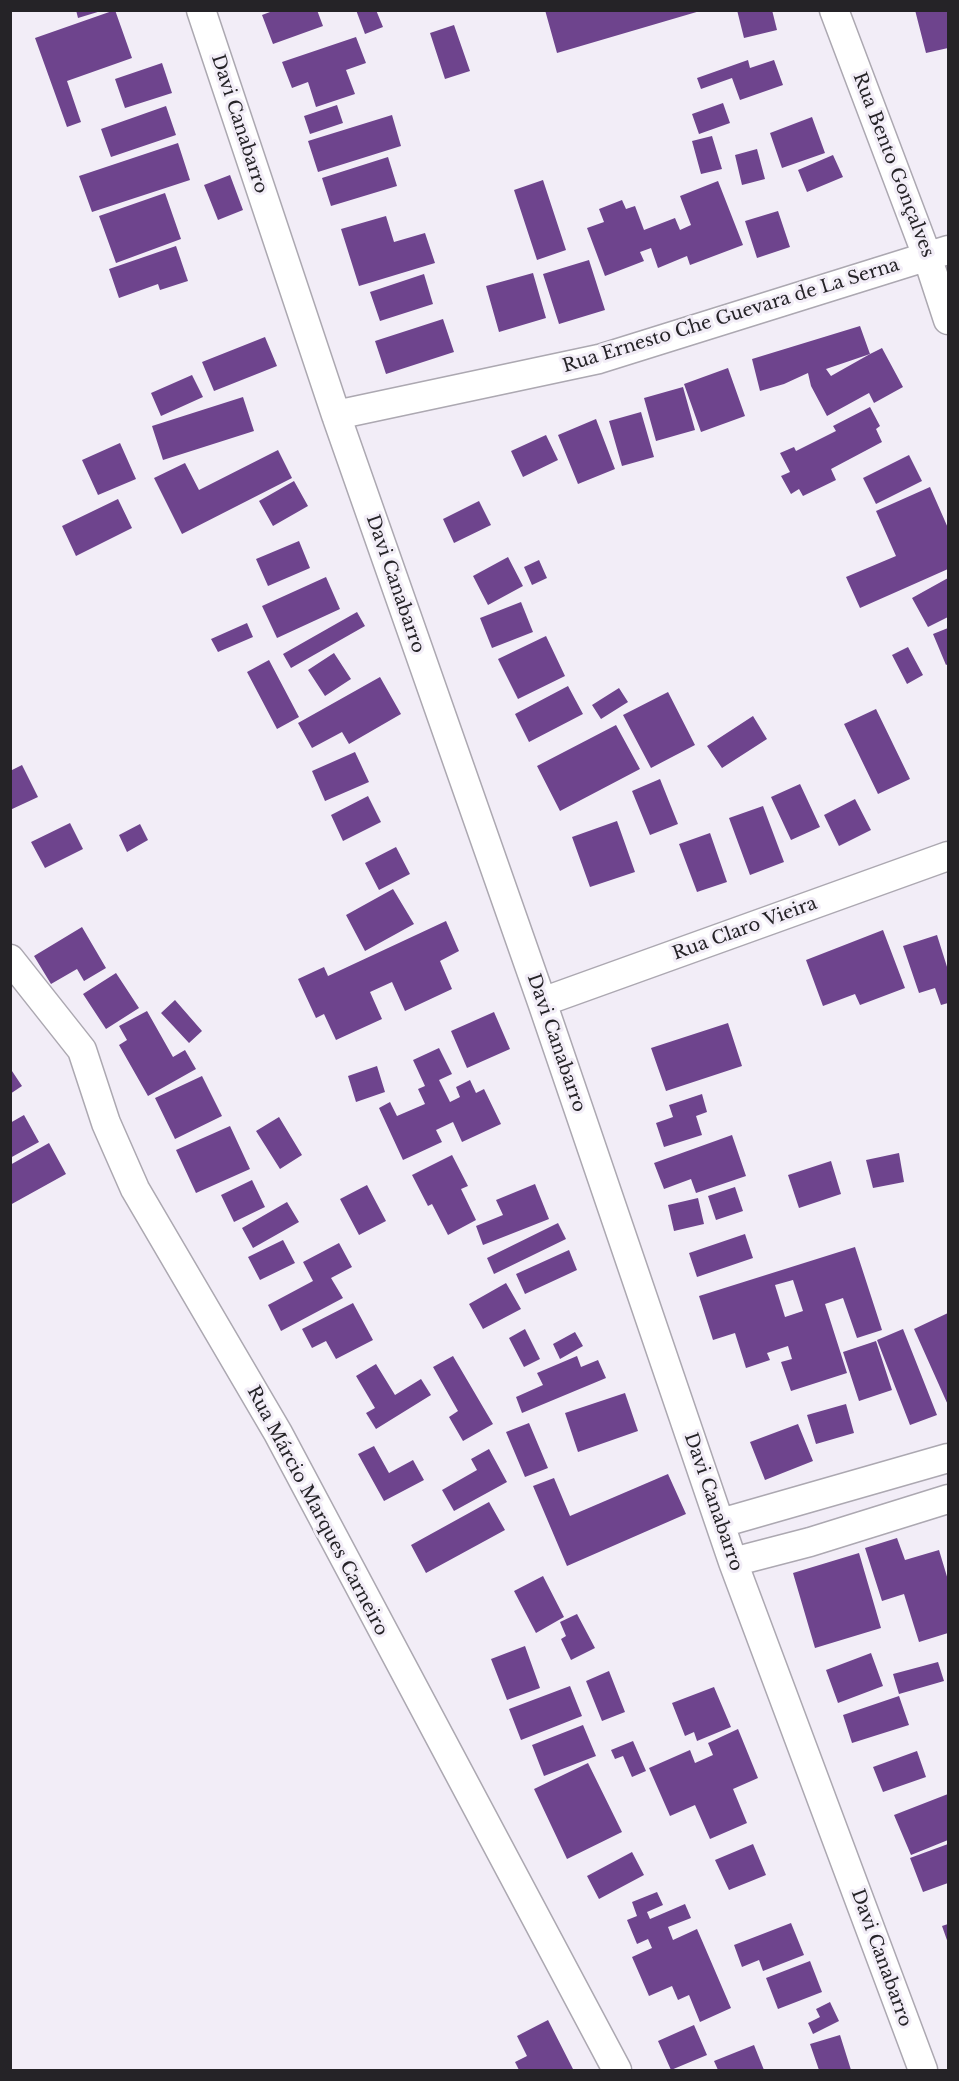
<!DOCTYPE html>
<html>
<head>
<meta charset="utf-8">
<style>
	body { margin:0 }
	#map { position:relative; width:959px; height:2081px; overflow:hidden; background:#f2edf7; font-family:"Libre Baskerville",serif }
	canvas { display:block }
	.frame { position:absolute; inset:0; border:12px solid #252327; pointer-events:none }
</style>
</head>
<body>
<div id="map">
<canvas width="959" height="2081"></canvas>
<div class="frame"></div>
</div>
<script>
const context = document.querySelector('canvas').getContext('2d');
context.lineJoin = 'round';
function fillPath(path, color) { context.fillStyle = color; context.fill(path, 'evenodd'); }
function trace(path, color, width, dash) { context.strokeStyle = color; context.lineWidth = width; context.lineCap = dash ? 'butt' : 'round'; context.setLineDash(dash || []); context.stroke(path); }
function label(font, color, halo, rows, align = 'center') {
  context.font = font + ' "Libre Baskerville",serif'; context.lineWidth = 6; context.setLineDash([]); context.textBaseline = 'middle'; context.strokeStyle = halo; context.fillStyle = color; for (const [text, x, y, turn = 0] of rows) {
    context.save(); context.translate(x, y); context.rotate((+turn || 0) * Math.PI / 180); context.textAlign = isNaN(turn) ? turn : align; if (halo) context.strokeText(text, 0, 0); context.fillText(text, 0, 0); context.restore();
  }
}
const building = new Path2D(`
	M76,10H100L101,11L78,18Z
	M115,10L132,58L67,81L81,122L67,127L35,38Z
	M269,10H317L323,26L273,44L262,15L270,12Z
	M356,10H376L383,27L365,34Z
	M545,10H700V11L557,53Z
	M737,10H772L777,30L744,38Z
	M915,10H948V48L926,53Z
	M454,25L470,71L445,79L430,33Z
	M356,37L366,63L346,70L355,94L316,107L308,82L292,88L282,62Z
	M748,60L750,68L774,60L783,85L740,100L732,78L701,89L697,78Z
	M162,63L172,93L125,108L115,79Z
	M723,103L730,123L699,134L692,114Z
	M337,105L343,123L310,134L304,116Z
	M166,106L176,135L111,157L101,129Z
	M392,115L401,146L318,172L308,141Z
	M812,117L825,153L782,168L770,133Z
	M712,136L722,169L701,174L692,141Z
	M178,143L190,180L92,212L79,176Z
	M757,149L765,179L742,185L735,155Z
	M833,155L843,177L807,192L798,170Z
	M388,157L397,186L331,206L322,178Z
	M230,175L243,210L218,220L204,185Z
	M543,180L566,250L537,260L514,190Z
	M718,181L743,245L690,265L687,256L658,268L651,248L640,252L644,261L605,276L587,228L604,222L599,209L622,200L626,209L635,206L644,230L675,218L680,230L691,225L680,196Z
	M165,193L181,239L116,263L99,216Z
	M778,211L790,247L757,258L745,221Z
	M386,216L394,242L425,233L435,263L359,286L341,229Z
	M176,246L188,281L160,290L158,284L119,298L109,269Z
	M589,260L605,310L559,324L543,274Z
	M533,273L546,318L499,332L486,286Z
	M424,274L433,304L380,321L370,292Z
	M443,319L454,352L386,374L375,341Z
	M860,326L870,354L882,348L903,387L874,403L869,393L827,416L811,386L808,373L784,384L760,391L752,359ZM870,354L831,376L826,369Z
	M265,337L277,366L214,391L202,362Z
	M728,368L745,416L701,432L684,384Z
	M192,375L203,397L161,416L151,393Z
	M683,387L695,430L656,441L644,398Z
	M243,397L254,431L163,460L152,426Z
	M870,407L880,426L876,429L882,442L831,469L836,480L803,496L799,489L791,494L781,476L790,472L780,453L794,447L796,451L836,431L833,426Z
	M641,412L654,457L622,466L609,421Z
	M596,419L615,469L578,484L558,435Z
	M546,435L558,460L523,477L511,451Z
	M120,443L136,479L98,495L82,460Z
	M278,450L292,478L182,534L154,478L185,463L199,490Z
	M909,455L922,481L876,504L863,478Z
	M294,481L308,506L273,526L259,501Z
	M930,487L948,528V569L860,608L846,577L896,556L876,511Z
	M118,499L132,528L76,556L62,526Z
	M479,501L491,525L454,543L443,519Z
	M299,541L310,568L268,586L256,559Z
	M508,557L523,586L488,605L473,576Z
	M539,560L547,578L532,585L524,567Z
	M326,577L340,609L277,638L262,606Z
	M948,578V617L928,627L912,598Z
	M521,602L533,632L492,648L480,618Z
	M357,612L365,626L291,668L283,654Z
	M247,623L253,637L218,652L211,639Z
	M948,628V664L946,665L933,634Z
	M546,636L565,676L518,699L498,659Z
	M908,647L923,675L907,684L892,655Z
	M334,653L351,679L325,696L308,670Z
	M269,660L299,717L277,729L247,672Z
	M380,677L401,714L349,744L342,732L312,748L298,723Z
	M568,686L583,714L529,742L515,714Z
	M619,688L628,702L601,719L592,705Z
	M668,692L695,745L651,768L623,715Z
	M876,709L910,779L878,794L844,724Z
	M753,716L767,739L722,768L707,746Z
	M616,725L640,769L560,811L537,766Z
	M355,752L369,782L325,801L312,771Z
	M22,765L38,797L10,810V771Z
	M660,779L678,824L650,835L632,791Z
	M800,784L820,827L791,840L771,797Z
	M368,796L381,822L343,841L331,815Z
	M855,799L871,830L839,846L824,815Z
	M763,806L784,862L750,875L729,818Z
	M617,821L635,872L590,887L572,837Z
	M70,823L83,849L45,868L31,842Z
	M140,824L148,840L127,852L119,835Z
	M710,833L727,882L697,892L679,844Z
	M396,847L410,874L379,890L365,863Z
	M393,889L414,924L365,951L346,915Z
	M446,921L459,951L440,961L452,989L405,1011L392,982L370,992L382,1019L336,1040L324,1014L316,1018L298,979L324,967L328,976Z
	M82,927L106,968L84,981L77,969L51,984L34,956Z
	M883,930L905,988L860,1005L855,994L823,1006L806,960Z
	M937,935L948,970V1003L941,1005L935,988L919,993L903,946Z
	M116,973L139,1008L106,1029L83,994Z
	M175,1000L202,1031L189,1043L161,1013Z
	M147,1011L173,1057L185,1050L196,1069L148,1096L119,1045L127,1040L119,1026Z
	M494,1012L510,1049L467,1068L451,1031Z
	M728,1023L742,1066L666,1091L651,1048Z
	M439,1048L452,1074L439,1080L450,1102L460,1097L456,1087L470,1080L476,1093L484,1089L501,1124L462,1142L453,1122L436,1130L442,1142L403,1160L379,1108L390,1102L397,1116L425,1104L418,1089L425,1086L413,1060Z
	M377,1066L385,1092L356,1102L348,1076Z
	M10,1068L22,1086L10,1094Z
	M202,1076L222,1116L175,1139L155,1098Z
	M702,1094L707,1112L696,1116L702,1135L664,1147L656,1123L673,1117L669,1105Z
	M24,1115L39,1142L10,1158V1123Z
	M279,1117L302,1155L280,1169L256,1131Z
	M230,1126L250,1169L196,1193L176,1150Z
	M732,1135L746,1176L696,1193L691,1179L664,1189L654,1163Z
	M49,1143L66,1174L10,1205V1165Z
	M899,1153L904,1182L873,1188L866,1160Z
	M452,1155L468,1186L461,1189L476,1220L448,1235L432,1204L428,1206L412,1175Z
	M831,1161L841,1194L799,1208L788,1175Z
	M252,1180L265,1207L234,1222L221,1195Z
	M535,1184L549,1219L483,1245L476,1226L503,1215L496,1200Z
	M367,1185L386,1221L359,1235L340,1199Z
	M735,1187L743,1211L716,1220L708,1196Z
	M698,1198L704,1224L674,1231L668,1205Z
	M287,1202L299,1222L253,1248L242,1228Z
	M558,1223L566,1239L494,1274L487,1258Z
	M745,1234L753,1258L697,1277L689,1253Z
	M283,1240L295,1263L260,1280L248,1257Z
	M339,1243L352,1267L331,1278L343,1298L281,1331L268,1305L313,1281L303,1262Z
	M855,1247L882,1330L857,1338L843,1298L825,1304L847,1373L791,1391L781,1362L792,1359L788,1346L767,1353L770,1360L746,1368L735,1333L713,1340L699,1296ZM793,1280L803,1311L785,1317L775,1285Z
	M569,1250L577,1270L525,1294L516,1274Z
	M506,1283L521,1309L483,1329L469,1304Z
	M353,1303L373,1340L336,1359L326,1341L312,1348L302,1329Z
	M948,1313V1405L914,1329Z
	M525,1329L540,1359L524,1367L509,1338Z
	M903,1329L937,1415L910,1425L877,1340Z
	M575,1332L583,1346L560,1359L553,1344Z
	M876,1341L892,1390L859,1401L843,1352Z
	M453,1356L493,1424L463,1441L449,1417L458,1411L433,1367Z
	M577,1356L581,1367L598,1360L606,1378L522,1413L516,1397L543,1385L537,1373Z
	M376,1364L395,1395L421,1379L431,1395L376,1429L366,1413L375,1408L356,1376Z
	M625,1393L638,1431L578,1452L565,1413Z
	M846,1404L854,1433L816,1444L807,1415Z
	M529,1423L548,1468L525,1477L506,1432Z
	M798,1424L813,1461L765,1480L750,1442Z
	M374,1446L389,1473L413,1460L424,1480L384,1501L358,1454Z
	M489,1449L507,1482L454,1511L442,1490L477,1470L471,1459Z
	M668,1474L686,1514L567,1566L533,1486L554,1478L570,1516Z
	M489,1502L505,1530L426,1573L411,1545Z
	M897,1538L905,1560L939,1550L948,1580V1633L919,1642L904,1594L882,1601L865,1548Z
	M859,1553L881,1628L815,1648L793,1573Z
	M543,1576L564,1617L536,1633L514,1591Z
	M577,1614L595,1648L571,1660L561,1639L566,1636L560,1622Z
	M525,1646L540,1688L507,1700L491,1659Z
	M871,1653L883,1686L838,1703L826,1670Z
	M938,1662L944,1681L899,1694L893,1674Z
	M609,1671L625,1712L602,1721L586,1681Z
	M570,1686L582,1716L521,1740L509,1709Z
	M714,1687L731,1727L697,1741L694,1732L685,1736L672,1703Z
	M899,1696L909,1725L852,1743L843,1715Z
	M583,1725L596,1756L544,1776L532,1745Z
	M738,1729L758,1778L733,1789L747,1823L710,1839L695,1805L670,1816L649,1768L690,1750L695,1763L713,1755L708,1743Z
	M633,1741L646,1771L632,1777L623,1756L615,1759L611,1750Z
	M917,1751L926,1777L883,1792L873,1767Z
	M588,1763L622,1832L567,1859L534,1789Z
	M948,1794V1840L911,1855L894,1815Z
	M753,1844L766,1875L729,1890L715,1860Z
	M948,1844V1883L923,1892L910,1858Z
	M632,1852L644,1875L599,1899L587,1876Z
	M657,1892L663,1905L647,1912L650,1919L685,1904L691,1918L668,1927L673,1940L697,1929L731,2008L700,2022L689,1995L678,2000L672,1986L649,1996L632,1957L652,1948L648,1939L637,1944L627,1920L637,1916L632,1902Z
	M791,1923L804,1955L763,1971L759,1960L742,1967L734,1945Z
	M948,1924V1943L942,1926Z
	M810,1961L822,1992L778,2009L766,1978Z
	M830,2002L839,2021L813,2034L808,2023L820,2017L816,2009Z
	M548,2020L573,2069L569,2070H519L515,2062L527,2056L517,2036Z
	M694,2025L707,2055L671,2070L658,2041Z
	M840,2035L851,2070H819L810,2044Z
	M754,2045L764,2070H718L714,2061Z`);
const street = new Path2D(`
	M201,10L336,415L542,1002L733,1562L923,2070
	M834,10L927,256L948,320
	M336,415L599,359L948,250
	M10,959L82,1050L106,1123L135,1189L278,1433L617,2070
	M542,1002L948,856
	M721,1523L948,1458
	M733,1562L810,1542L948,1499`);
const streetNames = [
	["Davi Canabarro",239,124,72],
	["Rua Bento Gonçalves",893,165,69],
	["Rua Ernesto Che Guevara de La Serna",731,316,-17],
	["Davi Canabarro",395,584,71],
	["Rua Claro Vieira",745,929,-20],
	["Davi Canabarro",556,1043,71],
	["Davi Canabarro",713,1502,71],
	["Rua Márcio Marques Carneiro",317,1511,62],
	["Davi Canabarro",881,1958,70]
];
fillPath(building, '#6e448d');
trace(street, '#aca8b1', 31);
trace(street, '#fff', 28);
label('18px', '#252327', '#f2edf7', streetNames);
</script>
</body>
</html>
